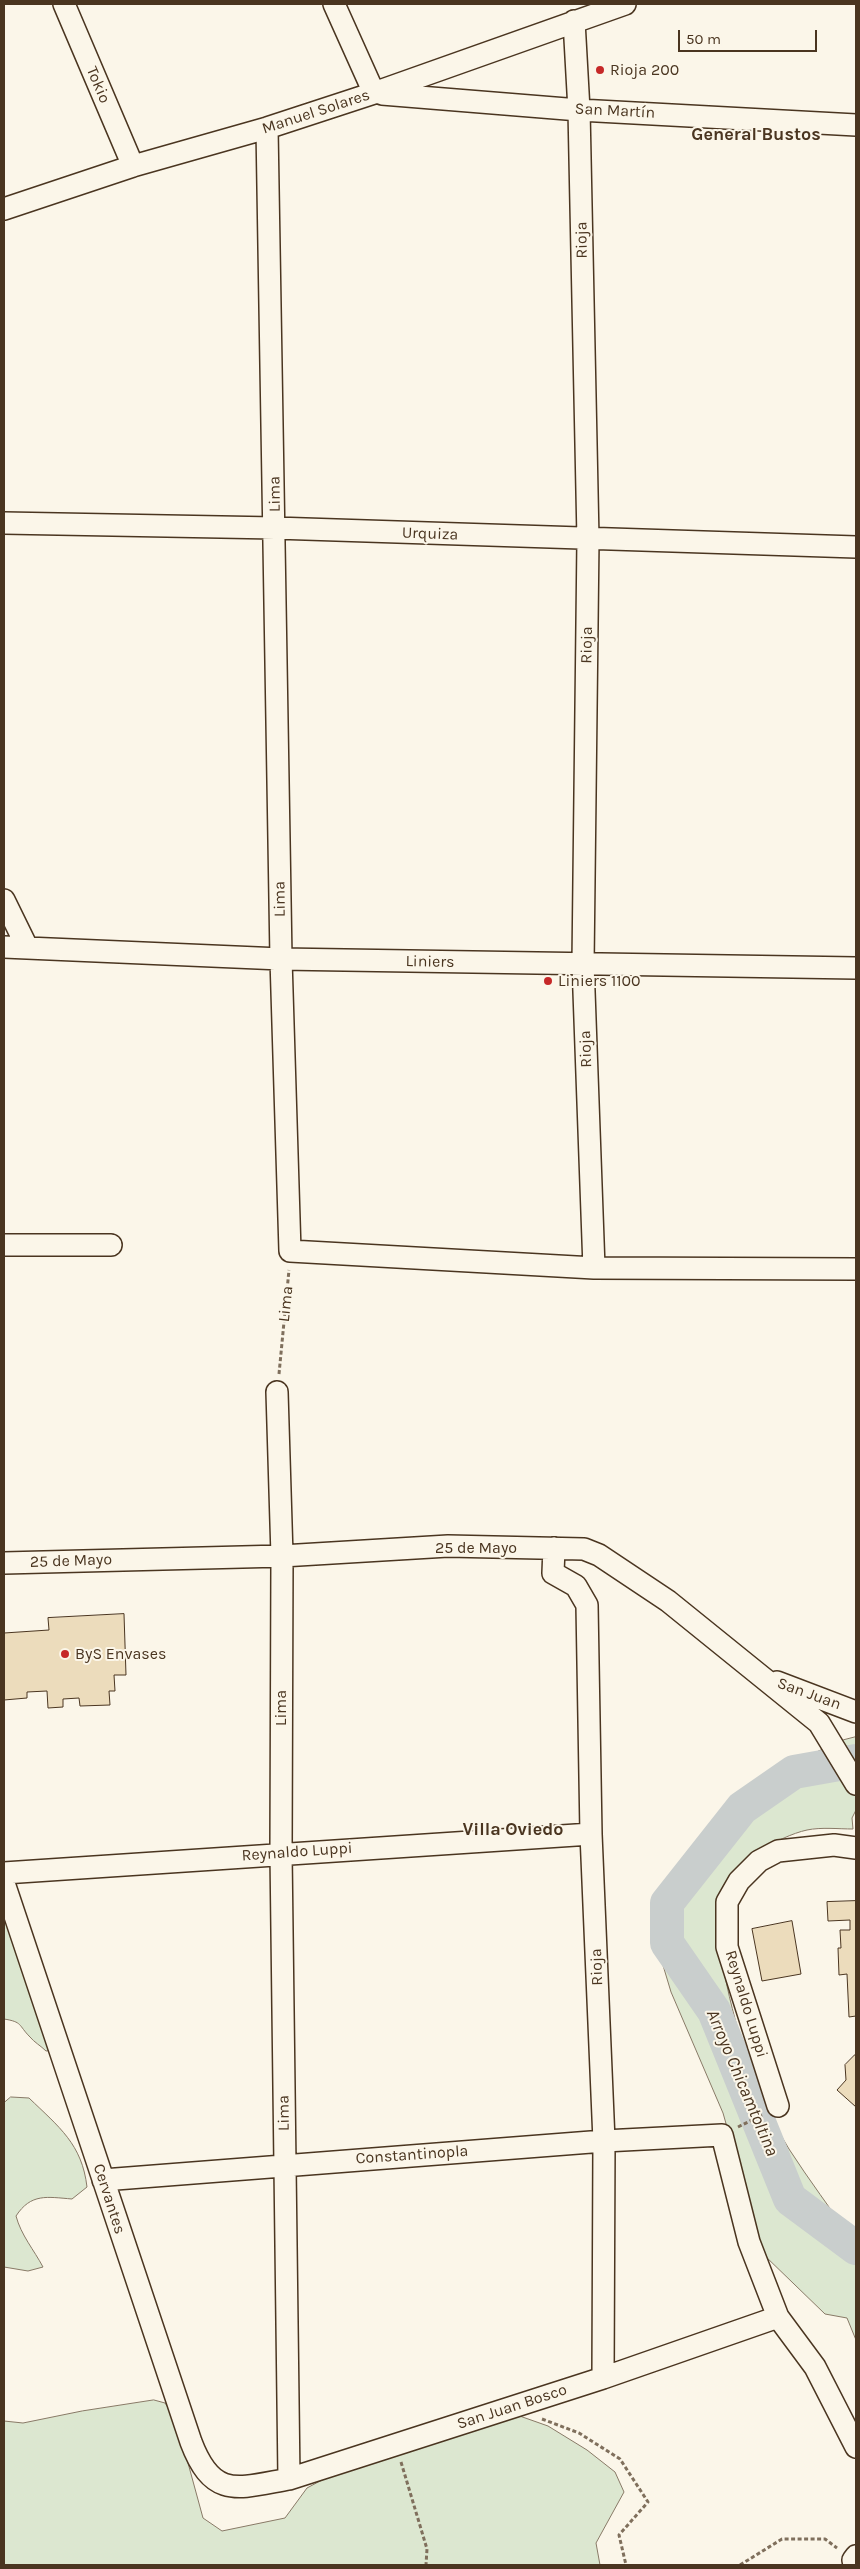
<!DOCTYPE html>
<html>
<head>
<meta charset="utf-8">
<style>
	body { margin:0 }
	#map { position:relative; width:860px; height:2569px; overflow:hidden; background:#fbf6e9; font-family:Karla,sans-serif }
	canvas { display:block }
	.frame { position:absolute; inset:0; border:5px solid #4a3520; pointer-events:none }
	.scale { position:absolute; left:678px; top:30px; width:139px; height:22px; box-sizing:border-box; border:2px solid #4a3520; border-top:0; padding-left:6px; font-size:15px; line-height:18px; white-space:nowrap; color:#4a3520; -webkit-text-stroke:4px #fbf6e9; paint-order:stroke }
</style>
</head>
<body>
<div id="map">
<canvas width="860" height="2569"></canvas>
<div class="frame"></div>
<div class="scale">50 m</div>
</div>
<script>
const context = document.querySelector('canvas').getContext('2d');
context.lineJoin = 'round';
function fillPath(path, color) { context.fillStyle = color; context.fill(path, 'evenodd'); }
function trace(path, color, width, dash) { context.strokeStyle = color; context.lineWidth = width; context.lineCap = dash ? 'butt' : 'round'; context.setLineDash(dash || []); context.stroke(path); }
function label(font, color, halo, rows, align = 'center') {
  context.font = font + ' Karla,sans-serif'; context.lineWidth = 4; context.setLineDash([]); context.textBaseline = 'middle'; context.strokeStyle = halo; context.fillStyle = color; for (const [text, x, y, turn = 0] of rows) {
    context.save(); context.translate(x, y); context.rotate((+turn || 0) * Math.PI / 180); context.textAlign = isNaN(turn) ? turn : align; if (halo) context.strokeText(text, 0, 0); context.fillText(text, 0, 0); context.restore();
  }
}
const green = new Path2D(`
	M856,1737V1810L852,1818L853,1829C839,1829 821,1827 807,1830C779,1836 727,1866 719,1896C713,1917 719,1939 722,1960C733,2024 755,2093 789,2149C809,2180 831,2209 852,2240L856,2242V2340L847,2318L825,2314L763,2254L723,2113L671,1992L653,1932L663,1887L686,1853L741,1796L812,1754L843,1740Z
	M4,1887L54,2050L46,2051C41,2046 34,2042 30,2037C18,2025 23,2022 4,2019Z
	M11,2097L29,2098C59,2127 82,2144 87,2187L72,2199C47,2197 31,2193 16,2216C21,2235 34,2250 43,2267L28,2271L4,2267V2103Z
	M154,2400L165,2403L176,2419L203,2518L222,2531L285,2518L307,2488L335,2473L514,2414L548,2426L587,2450L615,2472L624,2492L596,2543L600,2565H4V2421L23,2423L82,2411Z`);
const river = new Path2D(`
	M856,1761L794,1772L742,1808L667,1903V1943L714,2011L790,2199L856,2248`);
const building = new Path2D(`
	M124,1614L126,1675H114L115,1691H109L110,1705L80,1706L79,1698L63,1699V1707L48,1708L47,1691L27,1692V1698L4,1700V1633L49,1630L48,1618Z
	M856,1901V2016L849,2017L847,1974L839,1975L838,1948H841L840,1930H850V1920L828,1921L827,1902Z
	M792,1921L801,1974L762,1981L752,1929Z
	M855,2055L856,2057V2107L837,2090L846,2080L845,2065Z`);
const path = new Path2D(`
	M279,1374L289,1270
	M738,2127L762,2115
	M542,2419L579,2433L620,2459L648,2502L619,2535L626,2565
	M401,2462L427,2549L426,2565
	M740,2565L782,2539H825L837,2548`);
const minor = new Path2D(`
	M64,4L133,166
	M334,4L374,93
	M574,21L579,110L588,539L583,964L594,1268
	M382,94L579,110L856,125
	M267,128L281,959L290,1251L594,1268L856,1269
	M4,209L133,166L267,128L374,93L625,4
	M4,523L275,528L856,547
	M4,900L27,947
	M4,947L281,959L856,968
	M4,1245H111
	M277,1392L282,1556L281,1853L289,2479
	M554,1548L553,1573L576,1586L587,1605L591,1834L604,2141L603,2378
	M4,1563L282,1556L448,1546L584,1549L599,1555L668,1601L819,1723L856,1784
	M777,1682L856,1712
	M4,1873L591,1834
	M4,1883L191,2442C213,2500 238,2488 289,2479L603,2378L778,2317
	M778,2106L727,1947V1902L739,1881L759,1861L778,1851L834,1845L856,1848
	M103,2180L604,2141L722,2135L749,2242L778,2317L815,2367L856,2447
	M854,2565L853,2560L856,2556`);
const markers = [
	[600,70,5,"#c62828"],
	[548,981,5,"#c62828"],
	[65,1654,5,"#c62828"]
];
const poiNames = [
	["Rioja 200",610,70],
	["Liniers 1100",558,981],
	["ByS Envases",75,1654]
];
const streetNames = [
	["Tokio",98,85,67],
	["San Martín",615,111,3],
	["Manuel Solares",316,112,-18],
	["Rioja",582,240,-91],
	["Lima",275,494,-91],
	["Urquiza",430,534,2],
	["Rioja",587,645,-89],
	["Lima",280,899,-91],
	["Liniers",430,962,1],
	["Rioja",586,1049,-92],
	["Lima",286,1304,-84],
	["25 de Mayo",476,1548],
	["25 de Mayo",71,1561,-2],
	["San Juan",809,1694,20],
	["Lima",281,1708,-90],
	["Reynaldo Luppi",297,1852,-4],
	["Rioja",597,1967,-92],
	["Reynaldo Luppi",746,2004,73],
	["Lima",284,2113,-91],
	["Constantinopla",412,2155,-4],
	["Cervantes",109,2199,72],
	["San Juan Bosco",512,2407,-18]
];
const neighbourhoodNames = [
	["General Bustos",756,135],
	["Villa Oviedo",513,1830]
];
const waterNames = [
	["Arroyo Chicamtoltina",742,2083,67]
];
fillPath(green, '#dce7d0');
trace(green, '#887966', 1);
trace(river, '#c9cecd', 34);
fillPath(building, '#ecdcbc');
trace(building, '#4a3520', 1);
trace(minor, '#4a3520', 24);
trace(path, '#7f6f5c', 3, [4, 2.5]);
trace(minor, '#fbf6e9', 21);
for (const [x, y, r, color] of markers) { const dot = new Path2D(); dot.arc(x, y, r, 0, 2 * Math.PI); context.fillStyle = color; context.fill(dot); trace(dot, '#fbf6e9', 2); }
label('16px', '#4a3520', '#fbf6e9', poiNames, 'left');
label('16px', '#4a3520', '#fbf6e9', streetNames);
label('bold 18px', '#4a3520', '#fbf6e9', neighbourhoodNames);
label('italic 18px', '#4a3520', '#fbf6e9', waterNames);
</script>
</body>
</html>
